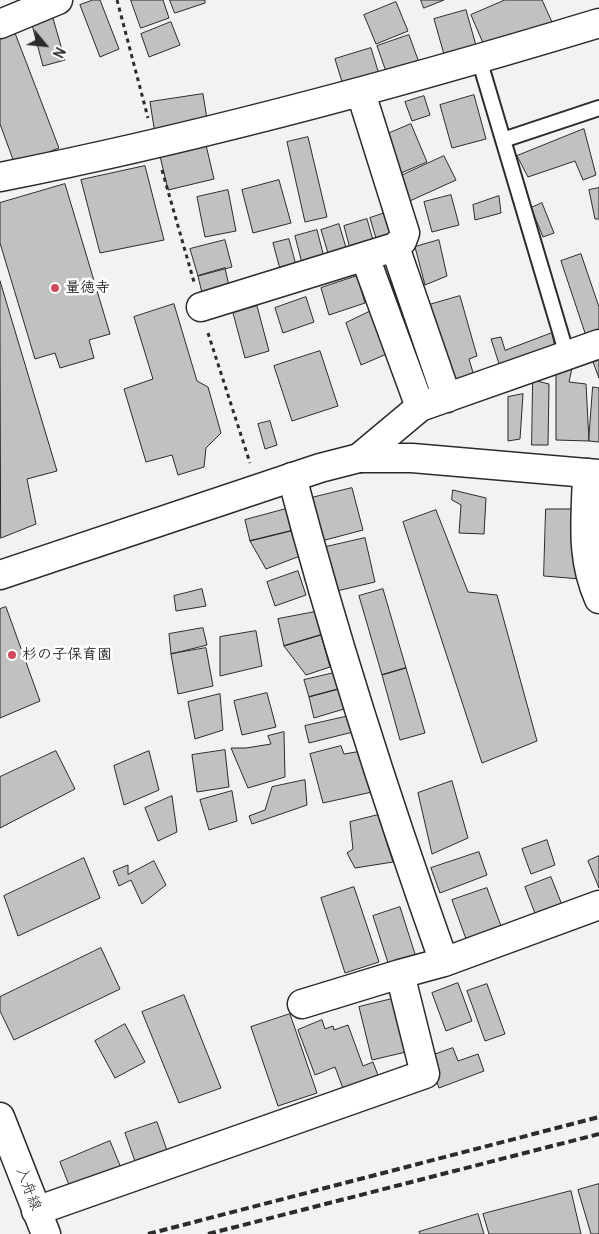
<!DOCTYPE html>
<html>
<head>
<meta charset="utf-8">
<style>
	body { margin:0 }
	#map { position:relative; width:599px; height:1234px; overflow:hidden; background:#f2f2f2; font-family:Pangolin,sans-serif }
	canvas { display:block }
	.north { position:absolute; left:20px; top:20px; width:50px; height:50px; -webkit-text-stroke:4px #fff; paint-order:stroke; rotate:118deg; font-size:14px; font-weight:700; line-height:20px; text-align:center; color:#2b2b2b }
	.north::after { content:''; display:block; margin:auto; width:18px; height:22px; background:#2b2b2b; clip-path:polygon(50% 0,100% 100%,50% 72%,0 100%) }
</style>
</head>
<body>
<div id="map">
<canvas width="599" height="1234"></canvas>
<div class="north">N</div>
</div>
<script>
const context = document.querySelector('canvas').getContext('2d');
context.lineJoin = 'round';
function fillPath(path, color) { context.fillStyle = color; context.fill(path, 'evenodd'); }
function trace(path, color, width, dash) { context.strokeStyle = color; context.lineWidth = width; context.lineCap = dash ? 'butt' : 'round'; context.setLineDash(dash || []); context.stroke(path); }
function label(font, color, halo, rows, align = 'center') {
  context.font = font + ' Pangolin,"Klee One",sans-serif'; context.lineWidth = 5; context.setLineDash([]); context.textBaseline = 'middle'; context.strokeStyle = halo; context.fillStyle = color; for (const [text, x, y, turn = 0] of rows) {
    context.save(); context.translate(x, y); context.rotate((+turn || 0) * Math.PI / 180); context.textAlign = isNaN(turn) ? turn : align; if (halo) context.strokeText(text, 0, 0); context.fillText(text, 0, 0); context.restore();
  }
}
const building = new Path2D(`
	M93,0H100L119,49L100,57L80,5Z
	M131,0H163L169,18L141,28Z
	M170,0H205V3L175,13Z
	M421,0H444L424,8Z
	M505,0H542L552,22L486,50L471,15Z
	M396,2L408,31L376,44L364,15Z
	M466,10L479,56L447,65L434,19Z
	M52,15L65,60L43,66L31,21Z
	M171,22L180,45L149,57L141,34Z
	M15,33L59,148L15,165L0,124V39Z
	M409,35L421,68L389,80L377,46Z
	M371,48L382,84L346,95L335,59Z
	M203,94L208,125L155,134L150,102Z
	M474,95L486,139L452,148L440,105Z
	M424,96L430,115L412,121L405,102Z
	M411,124L427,162L401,173L385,135Z
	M584,129L596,175L583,180L575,161L528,177L517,156Z
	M308,137L327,217L305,222L287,142Z
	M206,145L214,179L168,190L160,156Z
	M444,156L456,180L401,205L390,181Z
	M145,166L164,240L100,253L81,180Z
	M279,180L291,223L253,233L242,190Z
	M65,184L110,334L89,340L94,358L60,368L55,353L35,359L0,243V203Z
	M599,188V219H595L589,190Z
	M228,190L236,231L205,237L197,197Z
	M451,195L459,225L432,232L424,202Z
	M499,196L501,213L475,220L473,205Z
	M542,203L554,233L543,237L531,208Z
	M388,212L399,246L380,252L370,218Z
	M367,219L377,254L353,260L344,226Z
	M339,224L350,261L332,266L321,230Z
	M317,230L327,269L305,275L295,236Z
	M289,239L300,280L284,284L273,243Z
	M225,240L232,267L198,276L190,249Z
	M439,240L447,276L425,285L415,247Z
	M581,254L599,307V332L586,336L561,261Z
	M225,268L229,286L202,293L198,276Z
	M357,276L365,303L329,315L321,288Z
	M0,281L57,471L27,479L36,524L1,538Z
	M460,296L477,356L469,359L474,376L443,386L422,307Z
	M306,297L314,322L283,333L275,308Z
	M174,304L197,381L208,387L221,433L206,448L204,467L178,475L172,455L146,462L124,389L153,379L134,317Z
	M257,306L269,351L245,358L233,313Z
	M371,311L389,353L361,365L346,323Z
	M552,333L556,352L501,370L491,339L501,337L505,350Z
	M320,351L338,406L292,421L274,366Z
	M599,360V378L593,362Z
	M572,368L569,382L586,384L589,441L556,440V370Z
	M533,380L549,384L548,445H532Z
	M593,387L599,388V442L589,441Z
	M523,394L520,439L508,441V397Z
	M270,421L277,445L265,449L258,424Z
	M352,488L363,530L310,544L299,501Z
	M453,490L486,498L484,534L459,533L461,505L452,500Z
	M286,509L291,531L250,541L245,520Z
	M546,509H586L580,579L544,576Z
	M436,510L468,592L497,595L537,741L482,763L403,522Z
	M291,531L300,556L266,569L250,541Z
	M365,538L375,582L324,594L313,550Z
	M298,571L306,595L275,606L267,582Z
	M202,589L206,606L176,611L174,596Z
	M383,589L406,668L382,675L359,596Z
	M6,607L40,701L0,718V609Z
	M315,612L321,635L284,646L278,619Z
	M203,628L207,645L171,654L169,634Z
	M256,631L262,666L220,676V637Z
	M321,635L330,667L306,675L284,646Z
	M206,648L213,686L178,694L171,654Z
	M406,668L425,733L400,740L382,675Z
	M334,673L339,689L309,697L304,680Z
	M339,689L344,709L314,718L309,697Z
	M267,693L276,727L242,735L234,701Z
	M220,694L223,730L195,739L188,702Z
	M349,716L353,732L309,743L305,726Z
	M284,732L285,777L248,788L231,748H246L271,744L268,736Z
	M341,746L344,754L362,751L372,792L323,803L310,754Z
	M225,750L229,787L197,792L192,755Z
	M56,751L75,789L0,828V777Z
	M149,751L159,790L124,805L114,766Z
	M305,780L307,805L252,824L249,816L265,810L272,787Z
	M452,781L468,838L432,854L418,793Z
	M232,791L237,821L209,830L200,800Z
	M172,796L177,832L158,841L145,808Z
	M378,815L393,862L355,868L347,853L353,849L350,822Z
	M547,840L555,865L531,874L522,849Z
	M479,852L487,875L440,893L431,868Z
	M599,856V888L588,861Z
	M84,858L100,898L18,936L4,896Z
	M154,861L166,885L142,904L131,880L119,886L113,871L128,865V874Z
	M551,877L562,905L536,916L525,887Z
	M354,887L379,962L345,973L321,898Z
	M487,888L501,926L466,939L452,900Z
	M400,907L416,957L389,966L373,916Z
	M101,948L120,989L14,1040L0,1011V997Z
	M458,983L472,1021L446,1031L432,993Z
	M487,984L505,1034L485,1041L467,991Z
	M184,995L221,1088L179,1103L142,1012Z
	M392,999L406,1052L372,1060L359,1007Z
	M290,1014L317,1093L278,1106L251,1027Z
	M322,1020L325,1029L333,1026L334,1030L348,1025L363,1066L373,1062L379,1078L344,1091L335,1067L315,1075L298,1030Z
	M125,1024L145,1062L115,1078L95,1041Z
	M453,1048L458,1061L478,1054L484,1071L439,1088L428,1057Z
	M157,1122L169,1156L137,1167L125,1133Z
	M110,1141L121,1168L71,1190L60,1162Z
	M599,1184V1234H591L578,1190Z
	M571,1191L581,1234H489L483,1214Z
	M478,1214L484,1234H420L419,1232Z`);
const path = new Path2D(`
	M117,0L148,118
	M162,170L194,282
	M208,333L250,463`);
const service = new Path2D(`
	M479,59L567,355
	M503,140L599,108`);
const minor = new Path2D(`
	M0,24L58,0
	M0,177C203,137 401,83 599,23
	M395,247L447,398
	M365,257L420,407
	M201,307L395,247L402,241L405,233L361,93
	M359,458L420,407L599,344
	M587,473C586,519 580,556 599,599
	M292,477C335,641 387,802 444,962
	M302,1004L400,974
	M36,1211L425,1074L400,974L444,962L599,905`);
const tertiary = new Path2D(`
	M0,575L320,468L359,458H412L599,474
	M0,1117L46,1234`);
const rail = new Path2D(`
	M148,1234L599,1117
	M208,1234L599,1134`);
const markers = [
	[55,288,5,"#d1495b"],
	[12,655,5,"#d1495b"]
];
const poiNames = [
	["量徳寺",65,288],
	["杉の子保育園",22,655]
];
const streetNames = [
	["入舟線",28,1189,69]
];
fillPath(building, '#c1c1c1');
trace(building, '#2b2b2b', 1);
trace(service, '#2b2b2b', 18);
trace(minor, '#2b2b2b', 31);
trace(tertiary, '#2b2b2b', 31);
trace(path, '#2b2b2b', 3, [4, 4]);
trace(service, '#fff', 14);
trace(minor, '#fff', 28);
trace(tertiary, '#fff', 28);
trace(rail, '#2b2b2b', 4, [8, 4]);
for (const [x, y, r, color] of markers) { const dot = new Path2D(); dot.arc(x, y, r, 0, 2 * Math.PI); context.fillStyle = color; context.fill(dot); trace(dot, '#fff', 2); }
label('bold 15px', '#2b2b2b', '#fff', poiNames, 'left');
label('15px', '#2b2b2b', '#fff', streetNames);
</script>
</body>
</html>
